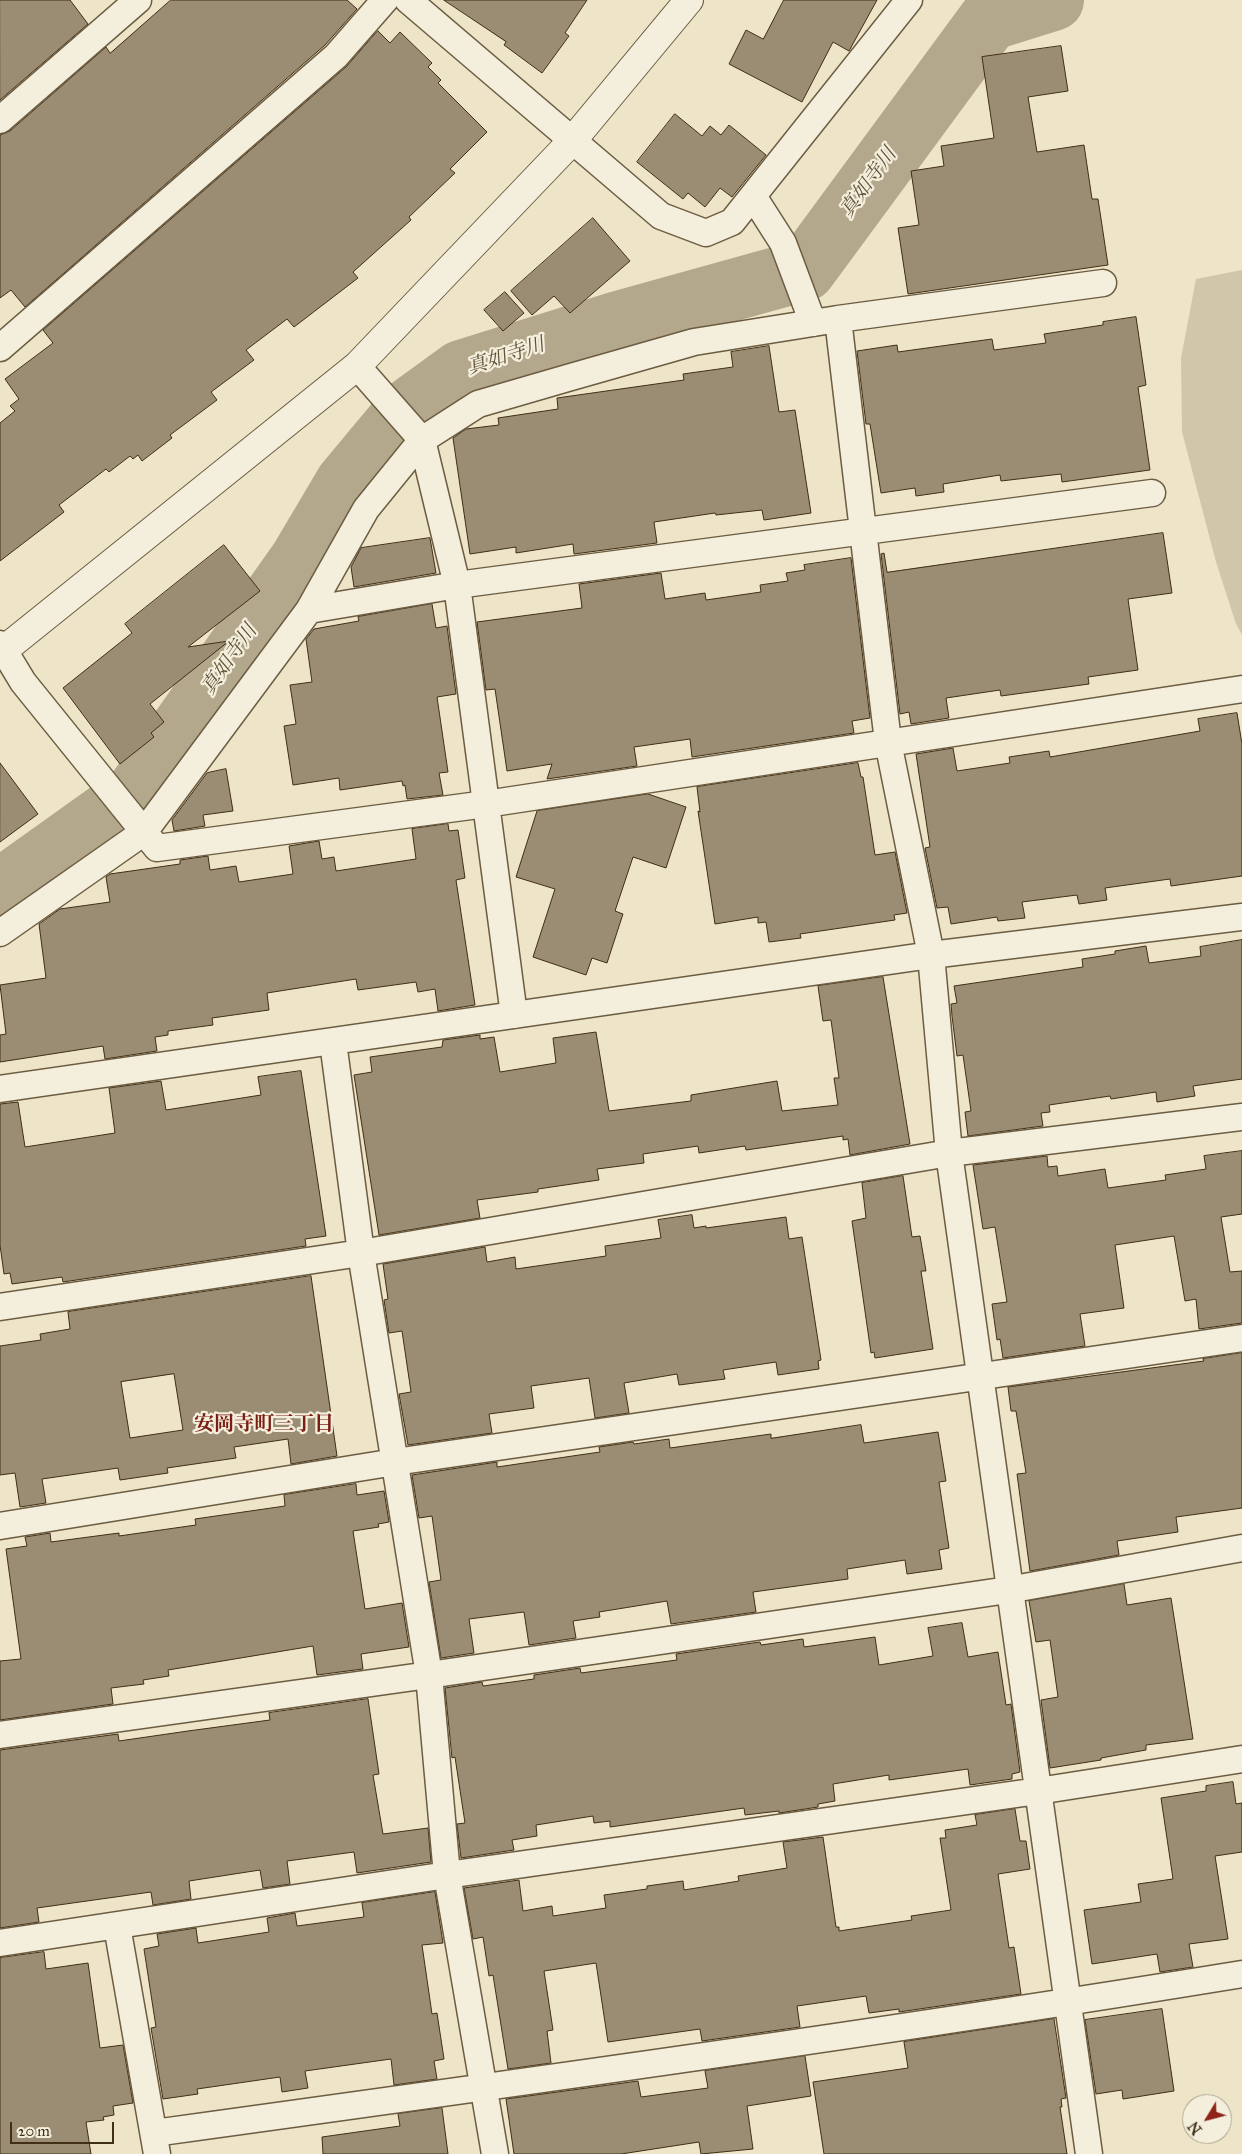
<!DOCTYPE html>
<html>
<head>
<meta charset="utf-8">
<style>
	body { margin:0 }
	#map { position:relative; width:1242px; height:2154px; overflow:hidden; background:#eee5c9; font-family:"IM FELL Great Primer",serif }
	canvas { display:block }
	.north { position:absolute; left:1182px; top:2094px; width:50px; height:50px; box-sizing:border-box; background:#f4eedc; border:1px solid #aca18c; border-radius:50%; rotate:233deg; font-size:14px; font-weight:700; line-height:20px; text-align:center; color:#402e15 }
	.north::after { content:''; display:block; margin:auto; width:18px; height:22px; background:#8f2418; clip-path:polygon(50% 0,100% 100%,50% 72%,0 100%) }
	.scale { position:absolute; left:10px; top:2122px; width:104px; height:22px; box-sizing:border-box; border:2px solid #402e15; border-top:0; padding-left:6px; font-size:15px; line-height:18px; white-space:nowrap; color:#402e15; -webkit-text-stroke:4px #f4eedc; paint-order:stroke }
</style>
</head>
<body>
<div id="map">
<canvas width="1242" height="2154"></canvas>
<div class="north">N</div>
<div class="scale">20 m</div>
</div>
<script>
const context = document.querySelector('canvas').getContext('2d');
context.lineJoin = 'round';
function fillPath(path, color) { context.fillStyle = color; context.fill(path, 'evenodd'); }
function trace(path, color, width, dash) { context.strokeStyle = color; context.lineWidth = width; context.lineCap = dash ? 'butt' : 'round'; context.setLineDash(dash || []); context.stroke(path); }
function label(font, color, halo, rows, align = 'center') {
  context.font = font + ' "IM FELL Great Primer","Noto Serif JP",serif'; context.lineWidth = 4.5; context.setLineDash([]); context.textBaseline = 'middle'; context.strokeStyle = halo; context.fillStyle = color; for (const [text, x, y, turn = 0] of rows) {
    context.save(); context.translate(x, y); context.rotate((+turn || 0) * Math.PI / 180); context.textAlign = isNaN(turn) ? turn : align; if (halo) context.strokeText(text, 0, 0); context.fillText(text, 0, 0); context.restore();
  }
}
const green = new Path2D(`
	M1242,270V635L1236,624L1216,562L1182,432L1181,358L1196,279Z`);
const river = new Path2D(`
	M0,890L136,793L301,559L346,483L406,411L461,371L618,322L805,270L989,20L1053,0`);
const building = new Path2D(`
	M0,0H70L88,24L0,100Z
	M171,0H347L357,9L325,45L25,307L11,290L0,298V135L10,131L106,47L110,53Z
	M444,0H587L565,33L569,36L542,73L504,45L506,42Z
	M784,0H877L849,51L833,42L802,102L729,64L746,30L763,39Z
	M378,31L390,43L400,32L432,63L428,67L441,80L438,83L487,132L450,169L455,173L409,217L411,220L353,272L358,278L294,327L287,319L246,350L254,360L211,392L217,400L170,435L172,438L142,461L138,455L133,459L130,456L109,472L106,469L59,505L64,512L0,561V423L15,411L10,406L19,399L5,379L53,343L43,330L346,67Z
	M1061,46L1068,91L1028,97L1037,152L1084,145L1092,199H1098L1108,265L908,294L898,228L919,225L911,171L944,166L941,146L994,138L982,57Z
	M675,114L702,136L710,126L721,135L729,125L766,155L732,197L720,188L705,207L688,193L683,199L637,162Z
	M593,218L630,261L570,313L554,296L532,315L511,291Z
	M505,292L524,313L503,331L484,310Z
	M1136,317L1146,385L1138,387L1150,470L1062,482L1061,474L1001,481L1000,475L943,484L944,492L916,496L915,488L881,493L870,424H866L857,351L897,345L898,352L992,339L994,350L1046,343L1044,334L1103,325V322Z
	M769,346L779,412L795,410L811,513L764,520L762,510L716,515L715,513L654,522L657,543L574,554L573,544L516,553V547L470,554L453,438L466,429L499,425L498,418L558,409L557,398L684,380L683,374L733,367L731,352Z
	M1163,533L1172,593L1128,599L1138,670L1088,677L1089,684L1001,696L1000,690L946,698L949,718L911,724L909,712L900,714L881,554L884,553L887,572Z
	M430,538L436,573L354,587L351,567L361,548Z
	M224,545L260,591L188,647L229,641L150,704L164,722L151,733L154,737L120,764L63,688L132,633L125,624Z
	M851,558L870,718L852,721L854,733L692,757L690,739L634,747L637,766L547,779L552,764L507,771L495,689L486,690L477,622L582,608L579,584L661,573L665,599L705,593L706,600L761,592L760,585L788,581L786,573L805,570L804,565Z
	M432,604L436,628L447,626L456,694L437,697L448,772L439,773L443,795L407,799L405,785L403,786L402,781L340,790L339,778L293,785L284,726L296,724L290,685L312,682L306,639L314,629L359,621L358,617Z
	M1237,713L1242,744V876L1171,886L1170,879L1105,888L1107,900L1079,904L1077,895L1022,902L1025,918L998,921L997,917L951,924L948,907L937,908L925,848L930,847L916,754L953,748L957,771L1010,763L1009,757L1049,751L1050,757L1200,731L1198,719Z
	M0,763L38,814L0,842Z
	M858,763L861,777H863L875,855L895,852L907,913L894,915L895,920L800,934L801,938L769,942L766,922L758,923V917L715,924L698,811L700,812L697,787Z
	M226,769L233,811L203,815L205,826L174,831L172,820L207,773Z
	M648,794L686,807L666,868L633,857L615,911L623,914L607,963L592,958L586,975L533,957L555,889L516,877L537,811Z
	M448,824L449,831L458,830L465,878L456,880L475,1005L438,1011L435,989L418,992L416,982L358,990L356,979L267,993L269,1010L212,1018L213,1025L168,1031V1035L155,1037L157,1051L105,1059L103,1046L0,1062V1035L6,1034L0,985L46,978L39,924L60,909L110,902L106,877L110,874L180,864V860L208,856L210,870L236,866L239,882L293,874L289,846L319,841L322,859L334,857L336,871L416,859L412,829Z
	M1242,940V1079L1193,1086L1195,1096L1157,1102L1156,1092L1111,1099L1110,1096L1049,1105L1050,1112L1041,1113L1043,1126L968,1136L965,1112L971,1111L963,1055L957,1056L952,1016L951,1004L957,1003L954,986L1083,967L1082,959L1115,954V951L1146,946L1149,963L1201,956L1200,947Z
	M883,977L910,1144L850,1155L848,1139L843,1140V1136L746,1150L745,1146L699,1153L698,1146L643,1154L644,1163L597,1169L599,1180L538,1189V1192L477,1200L480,1218L379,1235L354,1075L372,1072L370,1057L442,1047L443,1040L480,1035V1039L494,1037L500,1072L556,1063L553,1038L596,1032L609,1111L691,1101V1095L777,1081L782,1111L838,1105L834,1078H839L831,1020L823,1021L818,986Z
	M301,1071L326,1236L305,1239L306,1246L63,1282L62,1277L12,1284L10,1273L4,1274L0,1245V1104L18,1102L25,1147L115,1133L109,1088L161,1081L166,1110L261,1095L258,1077Z
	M1242,1151V1214L1221,1217L1230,1272L1242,1271V1323L1199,1329L1196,1299L1185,1301L1174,1236L1115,1245L1124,1308L1080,1314L1085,1346L1003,1358L1000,1339L997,1340L992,1304L1007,1302L995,1227L983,1229L973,1165L1047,1156L1048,1167L1057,1166L1058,1176L1105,1169L1108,1188L1166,1180L1165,1175L1206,1169L1204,1156Z
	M903,1176L912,1237L920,1236L926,1271H921L933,1349L875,1358L874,1352L871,1353L852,1221L866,1218L862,1183Z
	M692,1215L694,1228L706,1226V1228L786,1217L789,1239L802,1237L821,1360L818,1361L819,1369L778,1375L776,1362L723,1370L725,1379L679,1385L677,1374L624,1383L629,1413L595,1418L589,1378L531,1386L534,1408L489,1414L492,1433L408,1445L399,1394L411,1392L402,1331L389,1333L384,1300L388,1299L383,1264L485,1247L487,1262L515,1257L516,1269L606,1256L605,1246L661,1238L658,1220Z
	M311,1276L337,1456L291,1464L288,1439L234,1447L236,1458L167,1468L168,1473L120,1480L118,1468L42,1479L46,1503L20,1507L15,1473L0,1475V1346L41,1340L40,1334L70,1329L68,1312ZM174,1374L183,1430L130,1438L121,1382Z
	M1242,1353V1508L1176,1517L1178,1532L1117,1541L1119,1555L1030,1571L1017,1474L1026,1473L1016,1411H1011L1008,1387L1204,1361L1203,1359Z
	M861,1425L864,1443L938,1432L946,1481L939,1482L949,1548L939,1550L942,1569L907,1574L905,1560L847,1569L848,1579L753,1592L756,1612L671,1624L667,1601L599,1612L600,1617L573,1621L576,1638L529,1645L524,1612L469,1619L474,1653L441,1658L429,1582L441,1580L432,1516L419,1518L412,1475L497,1462V1467L600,1452L599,1447L633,1442L634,1444L669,1439L670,1448L771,1434V1438Z
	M356,1484L357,1495L384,1491L389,1522L378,1524L379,1527L353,1531L365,1609L402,1603L409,1647L361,1654L363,1669L317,1675L313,1646L168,1670L169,1676L143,1680L144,1684L111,1688L113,1704L0,1720V1661L21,1659L6,1549L27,1546L25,1537L50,1533L51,1542L119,1533V1536L196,1525L195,1519L285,1506L284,1495Z
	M1124,1584L1127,1605L1171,1598L1193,1739L1146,1745V1750L1101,1758V1760L1050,1768L1041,1700L1058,1697L1050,1640L1036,1642L1029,1601Z
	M962,1623L968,1657L998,1652L1006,1705L1011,1704L1020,1772L1012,1774V1779L970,1785L968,1769L889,1780V1775L833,1784L835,1801L818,1804V1807L779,1813V1811L745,1815L744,1808L610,1827V1821L594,1823L593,1816L536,1825L537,1836L512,1840L514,1850L461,1858L457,1824L465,1823L455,1757L452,1758L445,1688L482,1682L483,1686L534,1679V1675L580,1668L581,1673L677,1660L676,1654L760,1642L761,1645L803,1639L804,1647L875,1637L879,1665L933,1656L928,1628Z
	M368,1699L379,1774L373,1775L383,1834L428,1828L431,1862L357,1873L354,1852L287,1861L290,1884L263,1888L260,1870L189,1881L191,1899L153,1905L151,1892L37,1908L39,1922L0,1928V1750L118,1734L119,1741L188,1731L270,1720L269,1713Z
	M1233,1782L1236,1804L1242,1803V1852L1215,1856L1228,1939L1189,1944L1193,1967L1160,1972L1157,1954L1092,1964L1084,1910L1141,1902L1138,1884L1173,1879L1161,1798L1206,1791V1786Z
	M1015,1809L1020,1841H1026L1030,1869L998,1874L1009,1948L1014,1947L1021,1994L899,2012V2009L869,2013L866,1996L797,2006L800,2027L702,2041L700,2029L608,2042L596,1963L544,1971L553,2030L547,2031L551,2063L508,2069L493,1975L489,1976L483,1937L473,1939L464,1888L519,1880L523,1911L552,1906L553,1916L606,1908L604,1895L647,1889V1886L683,1881L684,1890L739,1881L738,1876L787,1868L783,1842L823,1837L836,1927H839V1931L912,1920L911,1916L951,1910L940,1838H946L945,1830L977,1825L975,1815Z
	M435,1892L443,1943L422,1945L432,2014L437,2013L444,2059L434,2061L437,2079L394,2085L391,2059L305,2071L308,2088L282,2092L280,2077L197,2089L198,2094L163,2099L151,2028L156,2027L144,1949L159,1946L157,1934L196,1928L198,1943L269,1932L267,1918L295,1913L297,1926L364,1917L362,1903Z
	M44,1952L46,1969L88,1963L100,2048L123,2045L133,2103L113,2106L114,2115L103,2117L104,2120L86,2122L91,2154H0V1958Z
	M1162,2009L1174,2091L1123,2099L1122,2090L1096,2094L1085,2020Z
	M1054,2019L1066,2098L1061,2099L1062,2107H1060L1067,2154H824L813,2082L908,2068L904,2042Z
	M805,2056L811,2096L747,2106L753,2149L701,2154L699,2142L621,2154H514L506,2099L638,2081L641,2097L708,2088L705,2071Z
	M442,2108L448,2154H323L322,2137L400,2126L398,2114Z`);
const minor = new Path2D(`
	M408,0L661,216L706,233L732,222L909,0
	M0,120L138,0
	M753,196L783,243L813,323
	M838,319L1103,283
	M0,348L336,56L385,0
	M357,366L422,440L457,585L514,1015
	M309,610L457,585L1152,493
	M0,644L23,682L157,848L486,804L1242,689
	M0,933L144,832L309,610L366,509L422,440L478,404L571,377L694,342L838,319L888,742L931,955L0,1089
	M0,1307L361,1253L333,1042
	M0,1526L395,1462L1242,1338
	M0,1735L429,1675L1008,1590L1242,1548
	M117,1926L157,2154
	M0,1943L447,1875L1038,1791L1242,1759
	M154,2133C517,2083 880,2033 1242,1974
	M495,2154L447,1875L429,1675L361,1253L949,1153L1242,1117
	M1089,2154L949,1153L931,955L1242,917`);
const tertiary = new Path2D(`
	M0,653L357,366L572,141L689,0`);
const waterNames = [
	["真如寺川",869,183,-54],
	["真如寺川",506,357,-18],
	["真如寺川",230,660,-55]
];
const neighbourhoodNames = [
	["安岡寺町三丁目",264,1425]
];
fillPath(green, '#d0c6aa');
trace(river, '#b3a78c', 62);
fillPath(building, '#9a8d73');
trace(building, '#402e15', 1);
trace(minor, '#6c5c42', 29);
trace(tertiary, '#6c5c42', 30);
trace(minor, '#f4eedc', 26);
trace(tertiary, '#f4eedc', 28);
label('italic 20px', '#625239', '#f4eedc', waterNames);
label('bold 20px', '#7a1f14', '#f4eedc', neighbourhoodNames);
</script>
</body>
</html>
